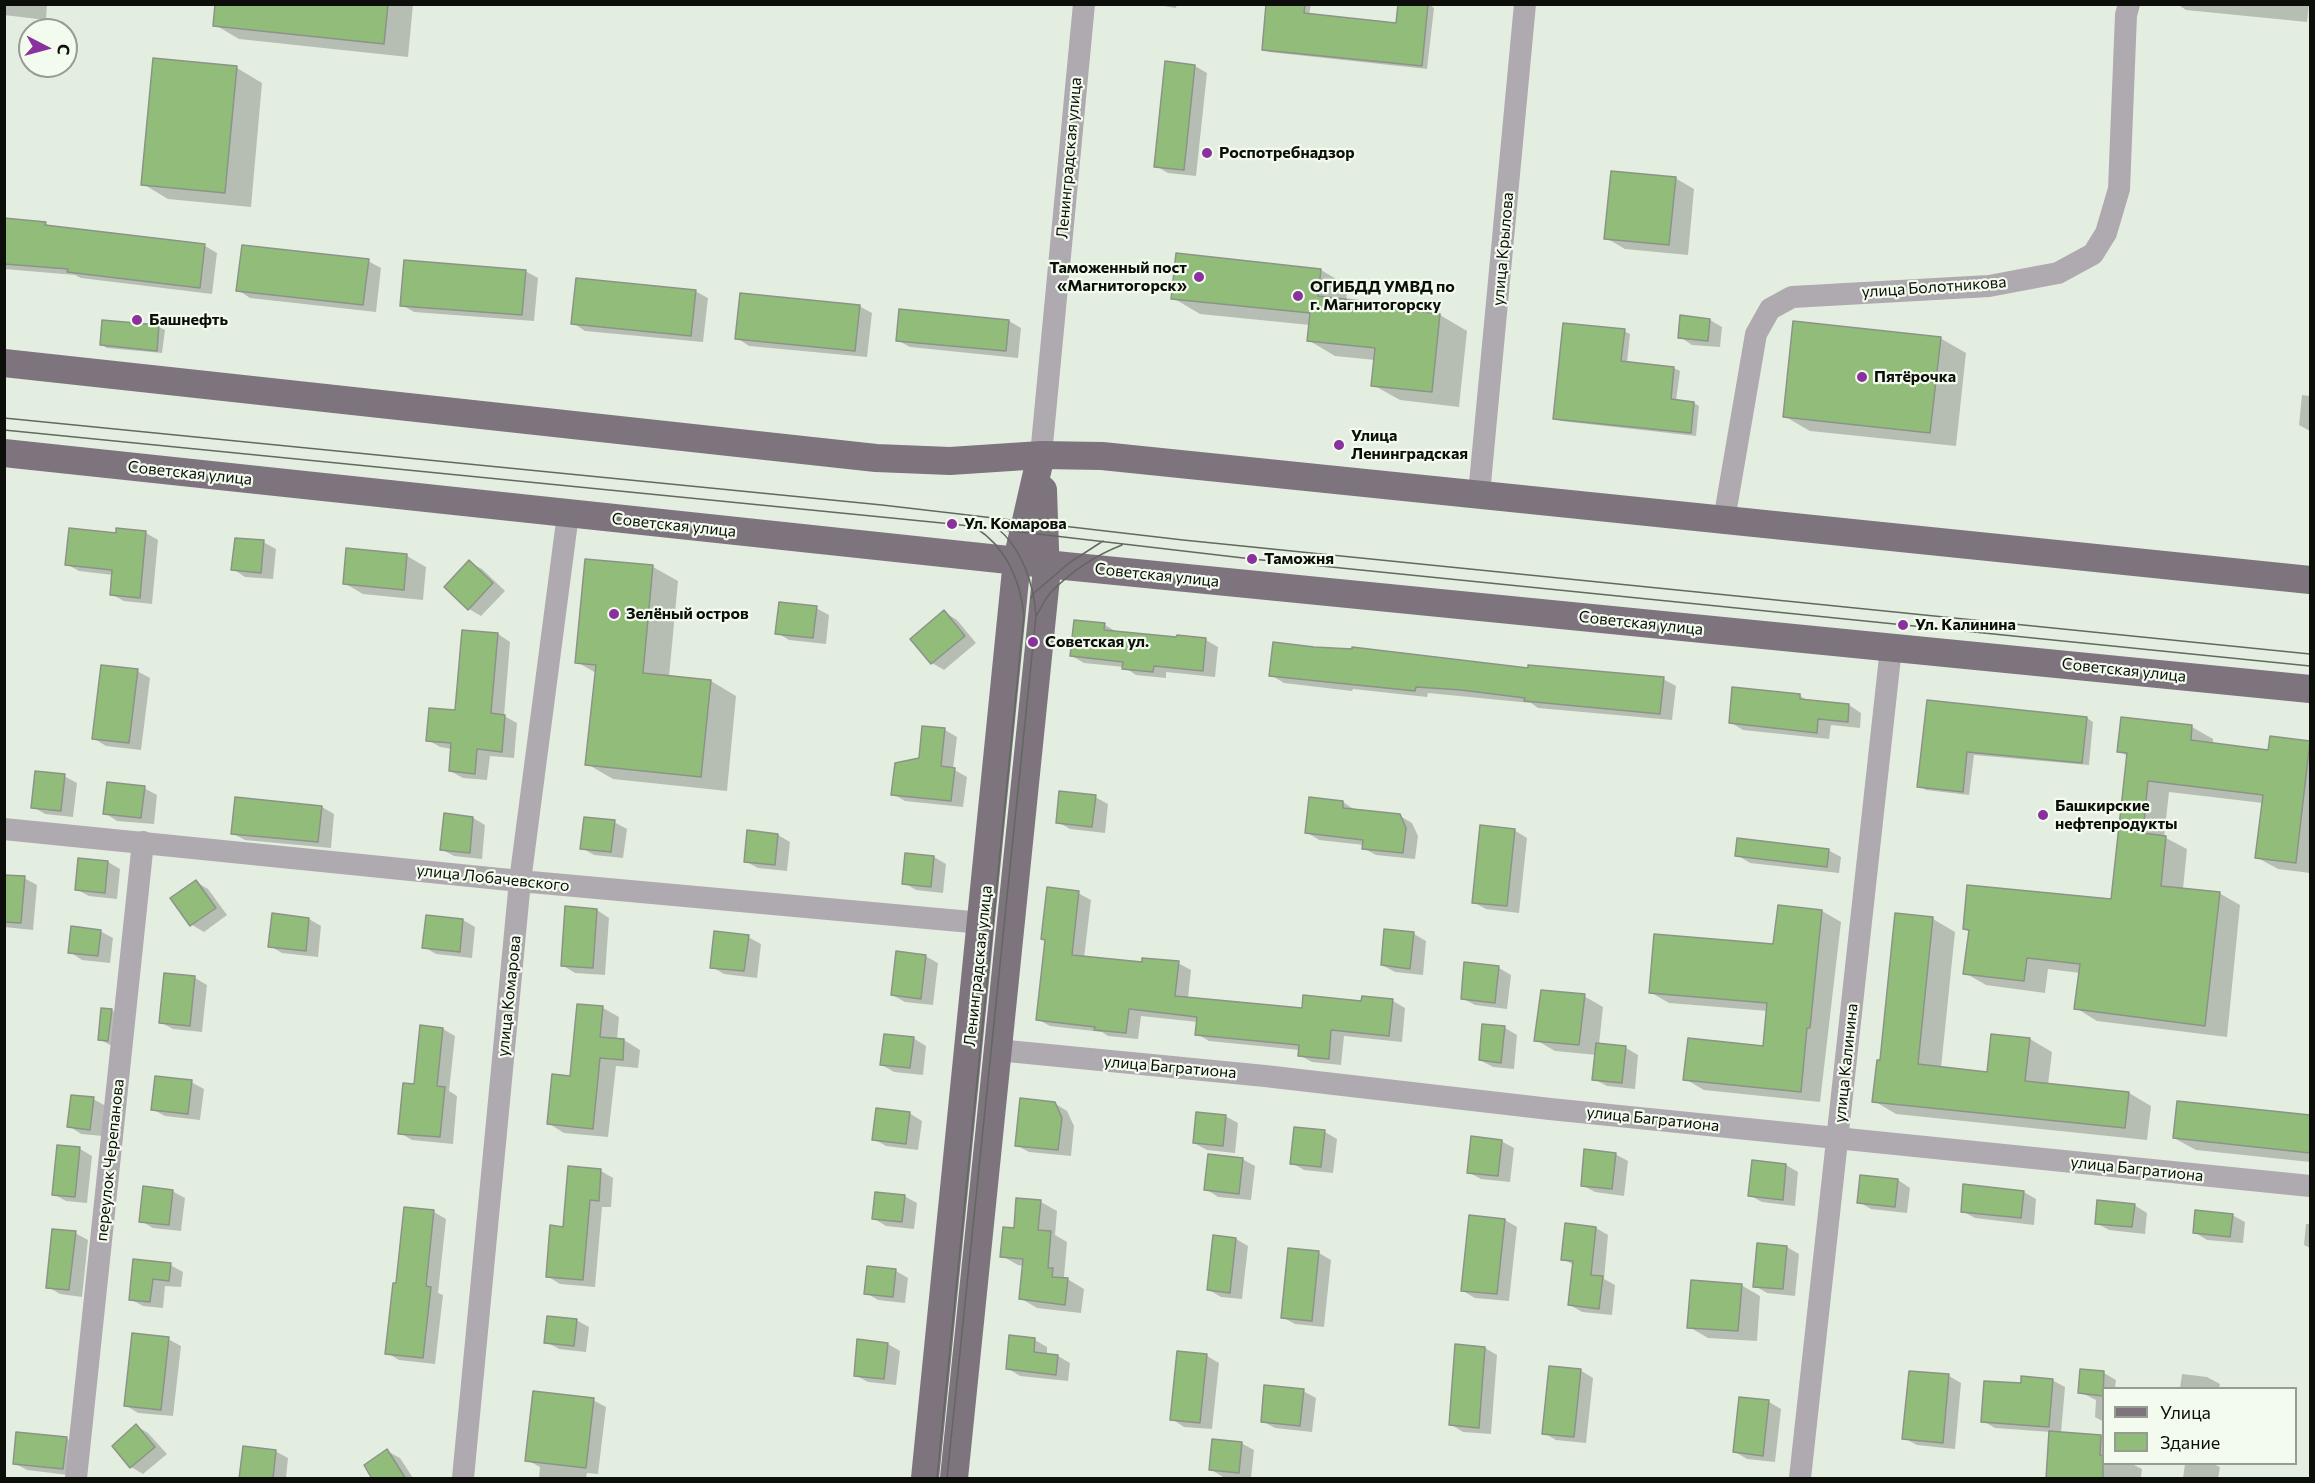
<!DOCTYPE html>
<html>
<head>
<meta charset="utf-8">
<style>
	body { margin:0 }
	#map { position:relative; width:2315px; height:1483px; overflow:hidden; background:#e4eee0; font-family:Commissioner,sans-serif }
	canvas { display:block }
	.frame { position:absolute; inset:0; border:6px solid #0b0e09; pointer-events:none }
	.legend { position:absolute; left:2102px; top:1387px; width:195px; height:78px; box-sizing:border-box; background:#f2fbed; border:2px solid #969c92; margin:0; padding:8px 10px; list-style:none; font-size:18px; color:#0b0e09 }
	.legend li { display:flex; align-items:center; gap:12px; height:30px }
	.legend b { width:30px; border:2px solid #969c92 }
	.north { position:absolute; left:18px; top:18px; width:60px; height:60px; box-sizing:border-box; background:#f2fbed; border:2px solid #969c92; border-radius:50%; rotate:96deg; font-size:16px; font-weight:700; line-height:24px; text-align:center; color:#0b0e09 }
	.north::after { content:''; display:block; margin:auto; width:21px; height:27px; background:#8b319d; clip-path:polygon(50% 0,100% 100%,50% 72%,0 100%) }
</style>
</head>
<body>
<div id="map">
<canvas width="2315" height="1483"></canvas>
<div class="frame"></div>
<ul class="legend">
<li><b style="height:8px;background:#7d747e"></b>Улица</li>
<li><b style="height:16px;background:#91bc7a"></b>Здание</li>
</ul>
<div class="north">С</div>
</div>
<script>
const context = document.querySelector('canvas').getContext('2d');
context.lineJoin = 'round';
function fillPath(path, color) { context.fillStyle = color; context.fill(path, 'evenodd'); }
function trace(path, color, width, dash) { context.strokeStyle = color; context.lineWidth = width; context.lineCap = dash ? 'butt' : 'round'; context.setLineDash(dash || []); context.stroke(path); }
function label(font, color, halo, rows, align = 'center') {
  context.font = font + ' Commissioner,sans-serif'; context.lineWidth = 4.5; context.setLineDash([]); context.textBaseline = 'middle'; context.strokeStyle = halo; context.fillStyle = color; for (const [text, x, y, turn = 0] of rows) {
    context.save(); context.translate(x, y); context.rotate((+turn || 0) * Math.PI / 180); context.textAlign = isNaN(turn) ? turn : align; if (halo) context.strokeText(text, 0, 0); context.fillText(text, 0, 0); context.restore();
  }
}
const shadow = new Path2D(`
	M4,4H47L46,20L4,15Z
	M217,4H413L408,57L239,39L215,25Z
	M1152,4H1177L1176,8Z
	M1268,4H1311L1309,15L1397,24L1428,4L1434,8L1427,69L1269,52L1263,49Z
	M2177,4H2309L2307,22L2186,10Z
	M154,60L237,68L262,83L251,207L168,199L143,184Z
	M1195,66L1207,73L1196,176L1168,173L1156,166Z
	M1675,178L1694,189L1688,255L1625,249L1606,238Z
	M4,220L45,223L53,228L205,246L217,253L212,294L81,278L75,275L4,269Z
	M368,261L381,268L376,312L250,298L238,290Z
	M1321,270L1348,286L1346,301L1379,304L1389,310L1440,315L1467,331L1459,407L1400,400L1373,385L1375,360L1335,356L1308,340L1310,325L1200,314L1173,298Z
	M525,271L538,278L534,321L414,312L402,305Z
	M695,291L708,298L703,342L585,331L573,323Z
	M859,306L872,313L867,357L749,346L737,338Z
	M1710,320L1722,327L1720,347L1692,345L1680,337Z
	M1009,321L1021,328L1018,358L910,347L897,340Z
	M159,327L165,330L162,353L107,348L101,344Z
	M1624,331L1630,334L1627,363L1674,368L1680,371L1676,401L1694,403L1699,406L1696,436L1561,421L1555,418Z
	M1940,338L1966,353L1956,446L1810,431L1784,416Z
	M2302,395L2310,396V431L2299,425Z
	M146,533L158,540L152,604L124,601L111,594L113,575L79,571L66,564L117,535Z
	M263,542L276,549L273,579L245,577L233,569Z
	M347,550L407,556L426,567L423,600L363,594L344,583Z
	M469,562L482,569L505,591L481,616L469,609Z
	M653,567L678,581L669,677L711,681L736,696L727,791L613,779L587,764L596,673L577,662Z
	M816,608L829,615L826,644L789,640L777,633Z
	M944,612L957,620L976,643L944,670L932,663Z
	M1105,625L1117,632L1178,639V637L1206,640L1218,647L1215,677L1166,672V678L1136,675L1124,667L1084,663L1072,656Z
	M498,634L510,642L504,716L517,723L514,758L490,756L487,780L463,778L450,771L452,749L440,747L428,740L456,712Z
	M1529,670L1663,679L1676,686L1672,720L1538,708L1531,703L1428,693L1427,697L1353,689L1352,691L1284,683L1271,675Z
	M137,671L150,678L141,750L106,746L93,738Z
	M1800,696L1809,701L1849,705L1861,713L1860,728L1831,725L1829,739L1743,730L1730,722Z
	M1928,702L2087,718L2093,722L2089,765L1974,755L1969,795L1926,790L1919,786Z
	M2122,719L2192,727L2213,739V745L2270,752L2271,738L2310,743V873L2278,869L2256,857L2263,803L2169,792L2164,837L2187,849L2183,889L2219,893L2240,905L2227,1037L2097,1021L2076,1008L2080,973L2048,969L2045,993L1986,985L1965,973L1970,932L1964,929L2112,901L2128,756L2118,751Z
	M945,730L957,737L953,769L967,777L963,807L905,801L893,794Z
	M64,776L77,783L73,817L45,814L33,807Z
	M144,788L157,795L154,824L117,821L105,813Z
	M1095,797L1108,804L1105,833L1070,829L1058,822Z
	M1310,799L1343,802L1355,810L1400,816L1412,823L1418,836L1415,859L1376,855L1363,848L1364,845L1319,840L1306,832Z
	M322,807L334,814L331,848L245,840L232,833Z
	M445,815L473,818L485,825L482,859L454,856L441,849Z
	M614,822L627,829L623,858L594,855L582,848Z
	M1514,830L1527,838L1519,913L1486,909L1473,902Z
	M748,832L778,835L790,842L787,871L758,868L745,861Z
	M1828,850L1841,857L1839,873L1750,863L1737,855Z
	M934,857L946,864L943,893L916,890L904,883Z
	M108,862L120,869L117,899L89,896L76,889Z
	M4,876L24,878L37,885L33,930L4,927Z
	M196,882L208,889L227,915L204,932L192,925L172,899Z
	M1078,893L1091,900L1084,958L1143,964L1178,963L1191,970L1188,998L1303,1010L1393,1001L1405,1008L1402,1042L1344,1036L1341,1065L1312,1062L1299,1055L1300,1050L1209,1041L1197,1034L1198,1022L1141,1016L1138,1039L1108,1036L1102,1032L1050,1026L1037,1019L1046,941L1043,939Z
	M1779,907L1822,911L1841,922L1820,1102L1704,1090L1685,1079L1764,1048L1768,1011L1669,1003L1650,992L1775,946Z
	M597,910L609,918L605,975L575,973L562,965Z
	M427,916L463,920L475,927L472,958L436,954L424,947Z
	M309,919L321,926L318,957L282,953L270,946Z
	M1933,919L1955,932L1941,1068L1989,1073L2030,1039L2052,1052L2048,1085L2129,1093L2151,1106L2147,1140L1896,1114L1874,1101L1881,1062Z
	M100,931L113,938L110,963L82,960L70,952Z
	M1414,934L1426,941L1423,975L1395,972L1382,965Z
	M748,937L761,944L757,978L724,974L712,967Z
	M925,956L938,963L933,1005L905,1002L892,995Z
	M1499,968L1511,975L1507,1009L1475,1005L1462,998Z
	M195,978L207,985L202,1032L173,1029L160,1022Z
	M1584,996L1603,1007L1599,1045L1626,1048L1638,1055L1635,1089L1607,1086L1594,1079L1597,1055L1555,1051L1536,1040Z
	M578,1006L603,1008L619,1017L617,1040H624L640,1050L638,1068L616,1066L608,1137L564,1133L548,1123L572,1078Z
	M111,1010L124,1017L112,1046L99,1039Z
	M1505,1028L1517,1035L1514,1069L1493,1067L1480,1060Z
	M443,1029L455,1036L449,1091L457,1096L453,1144L412,1140L400,1133L415,1086Z
	M913,1038L926,1046L923,1075L894,1072L882,1065Z
	M191,1082L204,1089L200,1120L165,1116L152,1109Z
	M93,1099L106,1106L103,1136L81,1134L69,1126Z
	M2178,1102L2310,1116V1162L2196,1150L2174,1138Z
	M1054,1103L1067,1111L1074,1126L1071,1156L1029,1152L1016,1145Z
	M909,1113L922,1121L918,1150L886,1146L874,1139Z
	M1225,1116L1238,1123L1235,1153L1207,1150L1194,1143Z
	M1325,1132L1337,1139L1333,1173L1304,1170L1292,1163Z
	M1501,1141L1514,1148L1510,1182L1481,1179L1468,1172Z
	M80,1149L92,1156L87,1203L66,1201L53,1194Z
	M1615,1154L1628,1161L1624,1196L1595,1192L1582,1185Z
	M1242,1159L1255,1166L1251,1200L1218,1197L1206,1189Z
	M1786,1165L1798,1172L1795,1206L1762,1202L1749,1195Z
	M601,1171L613,1178L611,1207H602L595,1287L560,1284L547,1276L564,1228Z
	M1898,1180L1910,1188L1907,1213L1871,1209L1859,1202Z
	M1965,1186L2024,1192L2036,1199L2034,1225L1975,1218L1962,1211Z
	M172,1191L185,1198L181,1231L153,1228L141,1221Z
	M904,1196L917,1203L914,1229L886,1226L873,1218Z
	M1041,1202L1057,1211L1055,1235L1067,1242L1064,1277L1084,1289L1081,1313L1037,1308L1020,1298L1024,1266L1018,1265L1002,1256Z
	M2134,1205L2147,1213L2145,1234L2109,1230L2096,1223Z
	M434,1212L446,1219L438,1293L443,1295L435,1364L399,1360L387,1353L398,1285Z
	M2232,1215L2245,1222L2243,1243L2207,1240L2194,1232Z
	M1505,1220L1517,1227L1509,1301L1475,1298L1463,1291Z
	M2306,1224H2310V1248L2304,1245Z
	M1566,1225L1596,1228L1608,1235L1604,1279L1615,1285L1612,1315L1582,1312L1570,1305L1574,1265L1563,1259Z
	M75,1233L88,1240L82,1297L60,1294L48,1287Z
	M1236,1239L1248,1246L1242,1299L1221,1297L1209,1290Z
	M1787,1247L1799,1254L1795,1296L1767,1293L1755,1286Z
	M1319,1253L1331,1260L1324,1327L1295,1324L1282,1317Z
	M134,1261L170,1265L183,1272L181,1287L165,1286L163,1308L143,1306L130,1299Z
	M896,1271L908,1278L905,1303L878,1300L866,1293Z
	M1741,1285L1760,1296L1757,1341L1708,1338L1689,1327Z
	M576,1320L589,1327L586,1352L559,1349L546,1342Z
	M168,1339L181,1346L173,1416L138,1413L125,1405Z
	M1035,1340L1047,1347V1355L1058,1356L1070,1363L1068,1381L1020,1376L1007,1368Z
	M888,1344L900,1351L896,1385L868,1382L855,1375Z
	M1485,1348L1497,1355L1491,1434L1463,1432L1450,1424Z
	M1207,1356L1219,1363L1212,1429L1184,1427L1172,1419Z
	M1580,1370L1593,1378L1586,1443L1556,1440L1544,1433Z
	M2104,1373L2116,1380L2115,1388H2104V1422L2095,1417L2096,1400L2080,1392Z
	M2182,1374L2207,1377L2220,1384L2219,1388H2180Z
	M1949,1376L1961,1383L1955,1449L1917,1445L1904,1438Z
	M2052,1380L2065,1387L2061,1433L2101,1436L2104,1438V1464H2132L2142,1469L2141,1478H2048L2051,1432L1995,1428L1983,1421L2022,1385Z
	M1303,1391L1316,1398L1312,1432L1275,1428L1262,1421Z
	M593,1400L606,1407L598,1474L587,1473L586,1478H539L540,1467L527,1460Z
	M1769,1402L1781,1409L1775,1462L1747,1459L1735,1452Z
	M136,1426L148,1433L167,1454L143,1474L131,1467Z
	M66,1438L79,1446L76,1476L27,1470L14,1463Z
	M1241,1443L1254,1450L1251,1478L1223,1477L1210,1469Z
	M275,1451L288,1458L286,1478H241Z
	M387,1451L400,1458L413,1478H374Z
	M2185,1464H2213L2220,1467L2218,1478H2183Z`);
const building = new Path2D(`
	M215,4H388L384,44L213,26Z
	M1266,4H1305L1304,13L1396,23L1398,4H1428L1422,66L1262,50Z
	M153,58L237,66L225,193L141,185Z
	M1165,61L1195,65L1184,170L1154,167Z
	M1611,171L1676,177L1669,245L1604,239Z
	M4,218L46,222L45,225L205,244L200,288L67,272L68,269L4,264Z
	M242,245L369,259L363,305L236,291Z
	M1176,253L1321,269L1318,296L1380,303L1379,307L1440,314L1432,392L1371,386L1375,348L1307,341L1310,313L1171,299Z
	M404,260L526,270L522,315L400,306Z
	M576,278L696,290L691,336L571,324Z
	M740,293L860,305L855,351L735,339Z
	M899,309L1009,320L1006,351L896,341Z
	M1680,315L1710,319L1708,341L1678,338Z
	M102,320L159,325L157,351L100,345Z
	M1793,321L1941,337L1930,433L1783,417Z
	M1563,323L1625,329L1621,361L1674,367L1671,399L1694,402L1691,433L1553,419Z
	M69,528L116,533V528L146,531L140,598L110,595L112,570L65,565Z
	M235,538L264,540L261,573L231,570Z
	M346,548L407,554L404,590L343,584Z
	M585,559L653,565L643,673L711,680L701,777L585,765L596,665L575,663Z
	M469,560L493,583L468,610L444,587Z
	M779,602L817,606L813,638L775,634Z
	M944,610L965,636L931,664L910,639Z
	M1074,620L1105,623L1104,630L1176,637L1177,635L1206,638L1203,671L1154,666L1153,672L1122,669L1123,662L1070,656Z
	M462,630L498,633L491,713L505,715L502,752L477,749L475,774L449,771L451,743L426,741L429,708L455,710Z
	M1273,642L1314,647L1352,649V647L1528,668V665L1664,677L1660,714L1524,701L1525,698L1461,690L1416,687L1415,691L1269,676Z
	M101,665L138,669L129,743L92,739Z
	M1732,687L1800,694V699L1849,704L1848,722L1818,719L1817,733L1729,723Z
	M1927,700L2087,717L2082,763L1967,752L1963,792L1917,787Z
	M2121,717L2192,725L2191,740L2268,750L2270,736L2310,741L2296,863L2255,858L2263,795L2148,781L2143,833L2166,836L2161,886L2220,892L2205,1026L2074,1009L2080,964L2027,958L2024,981L1963,974L1969,930L1963,929L1967,885L2111,899L2127,753L2117,752Z
	M922,726L945,728L941,766L955,768L951,801L891,795L895,763L919,758Z
	M35,771L65,774L61,811L31,808Z
	M107,782L145,786L141,818L103,814Z
	M1059,791L1096,795L1092,827L1056,823Z
	M235,797L322,806L318,842L231,834Z
	M1309,797L1343,801V808L1400,814L1406,828L1403,853L1362,849L1363,840L1305,833Z
	M444,813L473,817L470,853L440,850Z
	M584,817L615,820L611,852L580,849Z
	M1480,825L1515,829L1507,906L1472,903Z
	M747,830L778,834L775,865L744,862Z
	M1737,838L1829,849L1827,867L1735,856Z
	M905,853L934,856L931,887L902,884Z
	M78,858L108,861L105,893L75,890Z
	M4,875L25,876L21,923L4,922Z
	M196,880L216,908L190,926L170,898Z
	M1047,887L1079,891L1072,955L1142,962V958L1179,961L1175,996L1302,1008L1303,995L1361,1001L1362,996L1393,999L1389,1036L1331,1030L1329,1059L1298,1056L1299,1045L1195,1035L1197,1017L1129,1009L1126,1033L1094,1030L1095,1027L1036,1020L1045,940L1041,939Z
	M1778,905L1822,910L1810,1028H1807L1801,1092L1683,1080L1688,1038L1763,1046L1767,1003L1649,993L1654,934L1773,944Z
	M565,906L597,909L593,968L561,966Z
	M272,913L309,918L306,951L268,947Z
	M1895,913L1933,917L1918,1064L1987,1072L1991,1034L2030,1038L2025,1081L2129,1092L2125,1128L1872,1102L1877,1060H1880Z
	M426,915L463,919L460,952L422,948Z
	M71,926L101,930L98,956L68,953Z
	M1384,929L1414,932L1410,969L1381,965Z
	M714,931L749,935L744,971L710,968Z
	M896,951L926,955L921,999L891,995Z
	M1464,962L1499,966L1495,1003L1461,999Z
	M164,973L195,976L190,1026L159,1023Z
	M1541,990L1585,994L1579,1045L1534,1041Z
	M577,1004L603,1006L600,1037L624,1039L623,1060L600,1058L593,1129L547,1124L552,1074L570,1076Z
	M101,1008L112,1009L108,1041L98,1040Z
	M1482,1024L1505,1026L1501,1063L1479,1060Z
	M420,1025L443,1028L437,1086L445,1087L440,1137L398,1134L403,1083L414,1084Z
	M884,1034L914,1037L910,1068L880,1065Z
	M1596,1043L1626,1046L1622,1083L1592,1080Z
	M155,1076L192,1080L188,1114L151,1110Z
	M71,1095L94,1097L90,1130L67,1127Z
	M1020,1098L1055,1102L1062,1118L1058,1150L1015,1146Z
	M2177,1101L2310,1115V1153L2173,1138Z
	M876,1108L910,1112L906,1144L872,1140Z
	M1196,1112L1226,1115L1223,1146L1193,1143Z
	M1294,1127L1325,1130L1321,1167L1290,1164Z
	M1471,1136L1502,1140L1498,1176L1467,1173Z
	M57,1145L80,1147L75,1197L52,1195Z
	M1584,1149L1616,1153L1612,1189L1581,1186Z
	M1208,1154L1243,1158L1239,1194L1204,1190Z
	M1752,1160L1786,1164L1783,1200L1748,1196Z
	M568,1166L601,1169L599,1201L590,1200L583,1280L546,1277L550,1225L563,1227Z
	M1860,1175L1898,1179L1895,1207L1857,1203Z
	M1963,1184L2024,1191L2021,1218L1961,1212Z
	M143,1186L173,1190L169,1225L139,1222Z
	M875,1192L905,1195L902,1222L872,1219Z
	M1016,1198L1041,1200L1038,1230L1051,1231L1048,1268H1053L1052,1277L1068,1278L1065,1305L1019,1299L1023,1259L1000,1257L1003,1227L1014,1228Z
	M2097,1200L2135,1204L2132,1227L2095,1224Z
	M404,1207L434,1210L426,1286L431,1287L423,1358L385,1354L393,1283H396Z
	M2195,1210L2233,1214L2230,1237L2193,1233Z
	M1469,1215L1505,1219L1497,1294L1461,1291Z
	M1565,1223L1596,1227L1591,1275L1603,1276L1599,1309L1568,1305L1573,1261L1561,1260Z
	M52,1229L76,1231L69,1290L46,1288Z
	M1213,1235L1236,1238L1230,1293L1207,1290Z
	M1757,1243L1787,1246L1783,1289L1753,1287Z
	M1288,1248L1319,1251L1312,1321L1281,1318Z
	M133,1259L171,1263L169,1281L153,1279L150,1302L129,1300Z
	M867,1266L896,1269L893,1297L864,1294Z
	M1691,1280L1742,1284L1738,1331L1687,1328Z
	M547,1316L577,1319L574,1346L544,1343Z
	M132,1333L169,1337L161,1410L124,1406Z
	M1009,1335L1035,1338L1034,1352L1058,1355L1056,1375L1006,1369Z
	M857,1339L888,1343L884,1379L854,1376Z
	M1455,1344L1485,1347L1479,1428L1449,1425Z
	M1177,1351L1207,1354L1200,1423L1170,1420Z
	M1549,1366L1581,1369L1574,1437L1542,1434Z
	M2080,1369L2104,1371L2103,1396L2078,1393Z
	M1909,1371L1949,1374L1943,1443L1902,1439Z
	M2021,1376L2053,1379L2049,1427L1981,1422L1984,1381L2021,1383Z
	M1264,1385L1304,1389L1300,1426L1261,1422Z
	M533,1391L594,1398L586,1468L525,1461Z
	M1739,1397L1769,1400L1763,1456L1733,1452Z
	M136,1424L155,1447L130,1468L112,1446Z
	M2049,1431L2101,1435L2100,1455L2103,1456V1479H2046Z
	M16,1432L67,1437L63,1469L13,1464Z
	M1212,1439L1242,1442L1239,1473L1209,1470Z
	M243,1446L276,1450L273,1479H239Z
	M387,1449L406,1479H372L364,1465Z`);
const minor = new Path2D(`
	M1041,455L1084,4
	M1479,494L1525,4
	M1724,520L1756,334L1770,309L1792,297L1989,286L2058,273L2093,254L2106,233L2119,189L2126,15L2129,4
	M4,829L520,881L982,923
	M997,1050L1265,1076L1550,1109L2310,1186
	M76,1478L143,842
	M463,1478L520,881L568,514
	M1800,1478L1891,648`);
const major = new Path2D(`
	M4,363L876,458L950,461L1041,455L1102,456L2310,580
	M4,453L1065,566L2310,689
	M925,1478L1017,560L1041,455
	M954,1478L1046,578L1043,490`);
const tram = new Path2D(`
	M4,418L882,505L1183,540L2310,654
	M4,430L952,524L1252,559L2310,666
	M1031,598L1034,593L1069,563L1103,541
	M1036,616C1041,608 1045,599 1051,592C1071,572 1096,555 1122,545
	M937,1478L1024,615C1020,580 1007,548 976,528
	M947,1478L1036,616C1034,585 1022,548 997,528`);
const markers = [
	[1207,153,6,"#8b319d"],
	[1199,277,6,"#8b319d"],
	[1298,296,6,"#8b319d"],
	[137,320,6,"#8b319d"],
	[1862,377,6,"#8b319d"],
	[1339,445,6,"#8b319d"],
	[952,524,6,"#8b319d"],
	[1252,559,6,"#8b319d"],
	[614,614,6,"#8b319d"],
	[1903,625,6,"#8b319d"],
	[1033,642,6,"#8b319d"],
	[2043,815,6,"#8b319d"]
];
const poiNames = [
	["Роспотребнадзор",1219,153],
	["Таможенный пост",1187,268,"right"],
	["«Магнитогорск»",1187,286,"right"],
	["ОГИБДД УМВД по",1310,287],
	["г. Магнитогорску",1310,305],
	["Башнефть",149,320],
	["Пятёрочка",1874,377],
	["Улица",1351,436],
	["Ленинградская",1351,454],
	["Ул. Комарова",964,524],
	["Таможня",1264,559],
	["Зелёный остров",626,614],
	["Ул. Калинина",1915,625],
	["Советская ул.",1045,642],
	["Башкирские",2055,806],
	["нефтепродукты",2055,824]
];
const streetNames = [
	["Ленинградская улица",1069,158,-85],
	["улица Крылова",1503,249,-85],
	["улица Болотникова",1934,287,-4],
	["Советская улица",190,473,6],
	["Советская улица",674,525,6],
	["Советская улица",1157,575,6],
	["Советская улица",1641,623,6],
	["Советская улица",2124,670,6],
	["улица Лобачевского",493,878,6],
	["Ленинградская улица",978,966,-84],
	["улица Комарова",509,996,-84],
	["улица Калинина",1846,1063,-84],
	["улица Багратиона",1170,1067,5],
	["улица Багратиона",1653,1119,6],
	["переулок Черепанова",110,1160,-84],
	["улица Багратиона",2137,1169,6]
];
fillPath(shadow, '#0003');
fillPath(building, '#91bc7a');
trace(building, '#8b9487', 1.5);
trace(minor, '#afaaaf', 22);
trace(major, '#7d747e', 28);
trace(tram, '#62685f', 1.5);
for (const [x, y, r, color] of markers) { const dot = new Path2D(); dot.arc(x, y, r, 0, 2 * Math.PI); context.fillStyle = color; context.fill(dot); trace(dot, '#f2fbed', 2); }
label('bold 16px', '#0b0e09', '#f2fbed', poiNames, 'left');
label('16px', '#0b0e09', '#f2fbed', streetNames);
</script>
</body>
</html>
